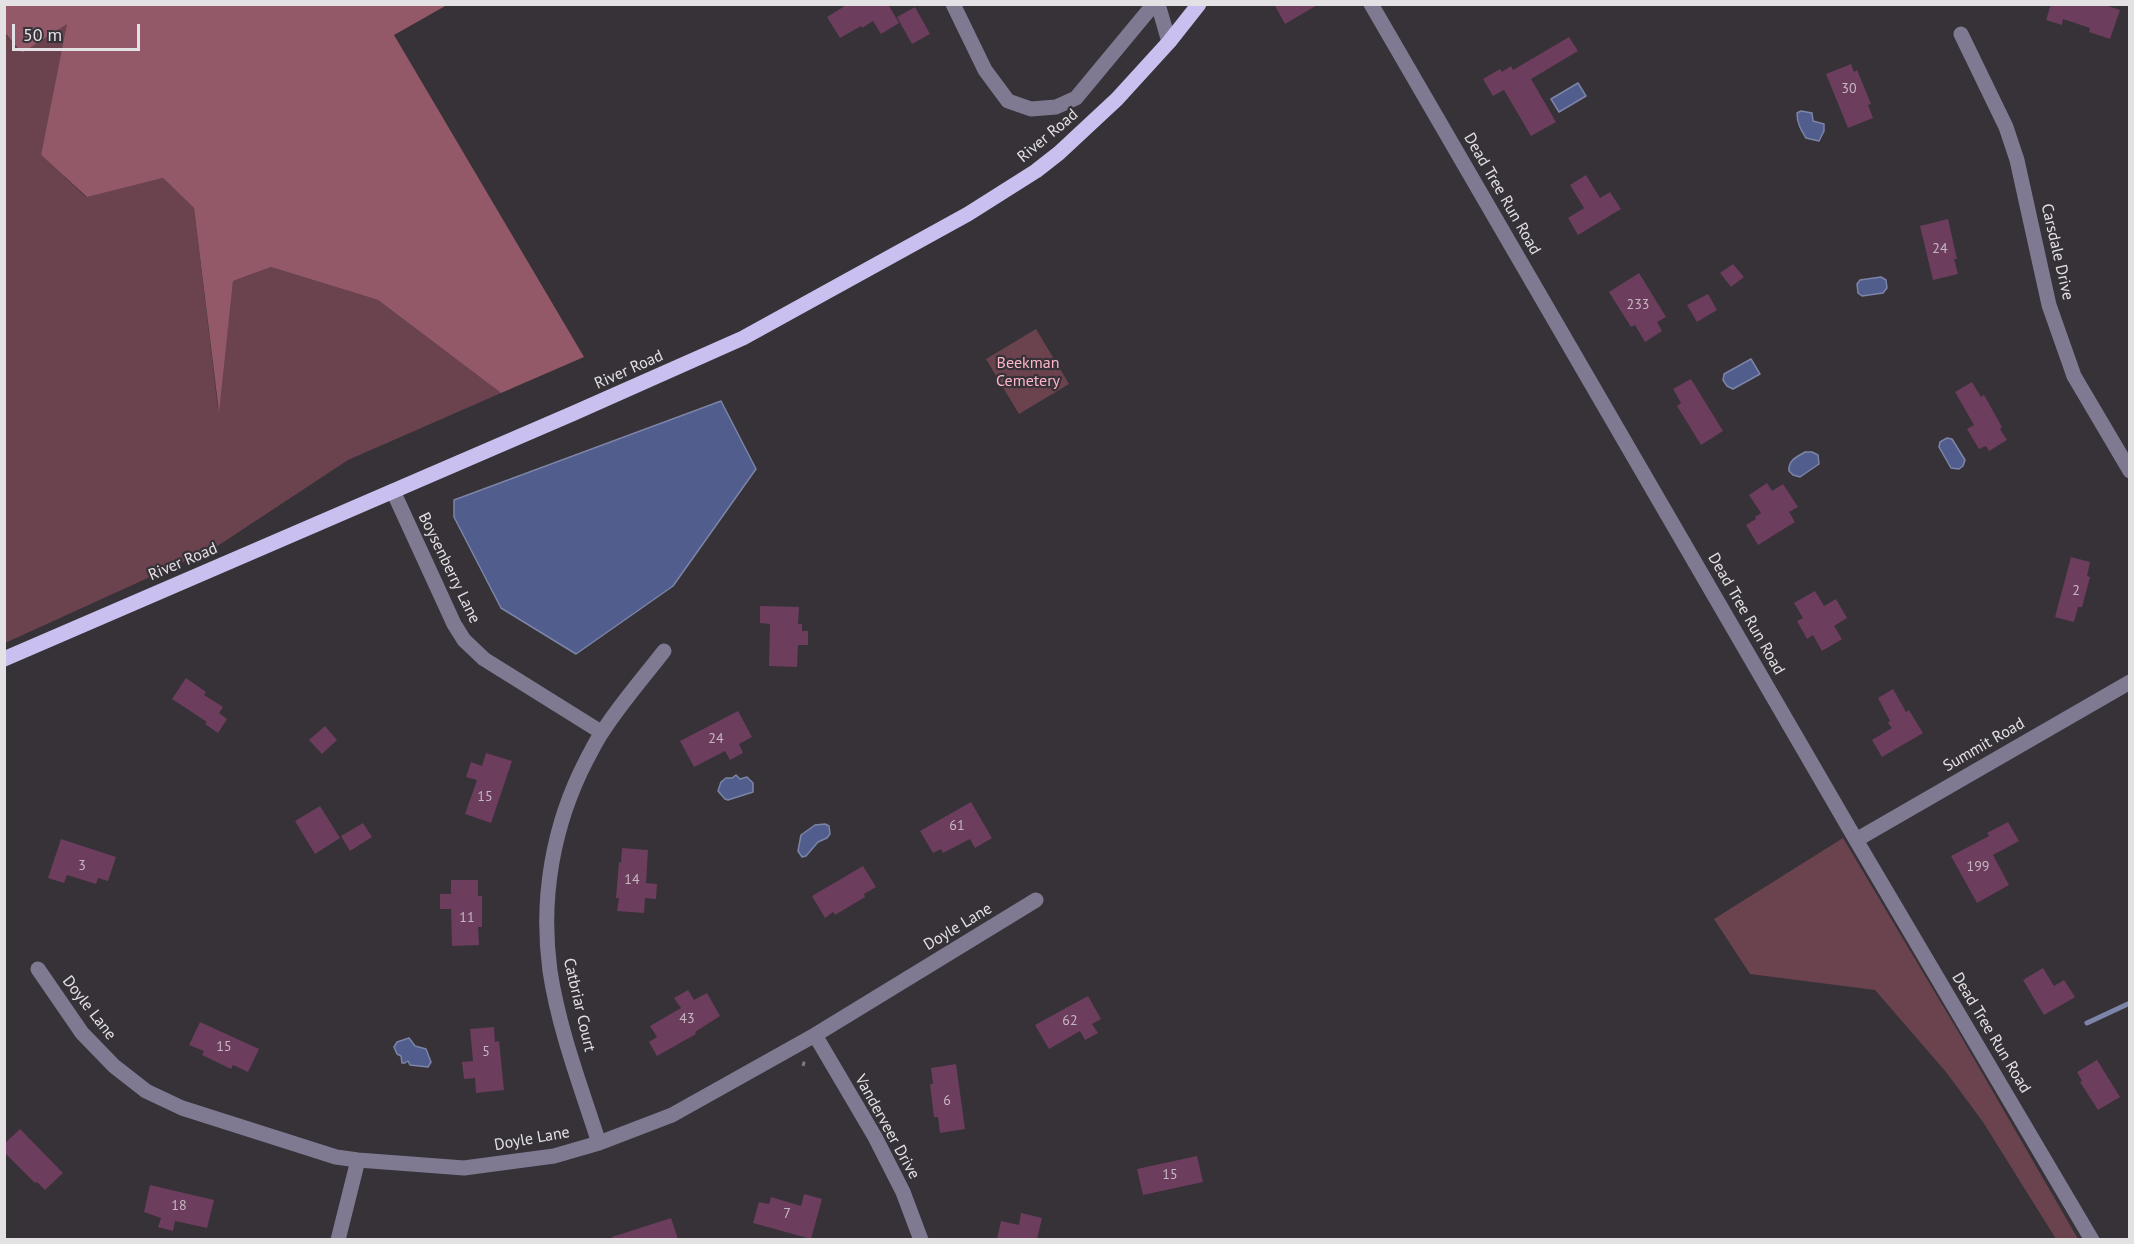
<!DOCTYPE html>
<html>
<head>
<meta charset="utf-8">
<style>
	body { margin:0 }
	#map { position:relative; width:2134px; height:1244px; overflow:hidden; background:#363238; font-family:"PT Sans",sans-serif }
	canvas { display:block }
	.frame { position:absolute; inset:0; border:6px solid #e4e1e5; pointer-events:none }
	.scale { position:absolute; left:12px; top:24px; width:128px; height:27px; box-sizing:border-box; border:3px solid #e4e1e5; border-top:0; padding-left:8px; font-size:18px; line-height:21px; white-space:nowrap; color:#e4e1e5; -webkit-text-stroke:4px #363238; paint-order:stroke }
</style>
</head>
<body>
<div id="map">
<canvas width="2134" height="1244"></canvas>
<div class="frame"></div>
<div class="scale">50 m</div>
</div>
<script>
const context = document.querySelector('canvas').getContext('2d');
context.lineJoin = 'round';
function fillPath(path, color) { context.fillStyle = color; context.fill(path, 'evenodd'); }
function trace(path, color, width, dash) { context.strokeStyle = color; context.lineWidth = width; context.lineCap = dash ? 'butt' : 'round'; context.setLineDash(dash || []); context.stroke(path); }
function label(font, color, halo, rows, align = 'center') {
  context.font = font + ' "PT Sans",sans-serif'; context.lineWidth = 4.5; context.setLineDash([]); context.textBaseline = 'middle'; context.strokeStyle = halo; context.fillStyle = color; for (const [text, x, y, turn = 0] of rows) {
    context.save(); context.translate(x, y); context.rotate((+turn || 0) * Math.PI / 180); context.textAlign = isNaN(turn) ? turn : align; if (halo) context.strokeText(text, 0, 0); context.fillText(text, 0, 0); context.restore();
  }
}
const green = new Path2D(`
	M68,23L41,155L86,197L163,178L194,208L218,408L233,281L271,267L378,300L501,393L348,460L216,547L5,643L4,33L22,53Z
	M1036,329L1069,384L1019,414L986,359Z
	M1843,838L1959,1033L2078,1239H2056L1983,1122L1946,1072L1875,990L1750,974L1714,919Z`);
const forest = new Path2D(`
	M4,5H447L394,35L584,357L501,393L378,300L271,267L233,281L219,412L194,208L163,178L87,197L41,155L67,24L22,53L5,33Z`);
const water = new Path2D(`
	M1578,83L1586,96L1559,112L1551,99Z
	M1801,111L1812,113L1813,121L1824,124V131L1819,141L1806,138C1801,130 1797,123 1797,113Z
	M1881,277L1886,280L1887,288L1883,293L1862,296L1858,293L1857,284L1860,280Z
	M1751,359L1760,374L1733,389L1727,386L1723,380L1724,374Z
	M721,401L756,469L673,586L576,654L501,608L454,517V500Z
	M1947,438L1952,439L1965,460L1963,466L1959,469L1951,468L1939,447L1940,442Z
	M1805,452H1812L1818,455L1819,464L1800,477L1793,475L1789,471C1788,460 1797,457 1805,452Z
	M736,775L740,779L747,777L753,783V792L728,800L725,799L718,791L721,782L726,778H732Z
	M825,824L829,826L830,834L827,838L818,842L806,856L802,857L798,851L801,835L815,825Z
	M409,1038L415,1046L426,1049L431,1062L428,1067L410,1065L408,1061L405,1063H402L401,1056L397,1054L394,1047L397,1042Z`);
const stream = new Path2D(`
	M2087,1023L2130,1003`);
const building = new Path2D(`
	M848,4H888L899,23L881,34L873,21L862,28L861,26L840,38L827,17Z
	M1274,4H1319L1285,24Z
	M2051,4H2102L2120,10L2110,39L2089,32L2090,28L2063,19L2062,25L2046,20Z
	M915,7L930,34L912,44L897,17Z
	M1569,37L1578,51L1531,79L1556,122L1531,136L1504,90L1493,96L1483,79L1500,69L1502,72L1511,66L1513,70Z
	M1851,64L1854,72L1857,70L1871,104L1868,105L1873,118L1848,128L1826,74Z
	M1586,175L1600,198L1610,192L1621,209L1578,235L1568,218L1584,208L1570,185Z
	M1948,219L1957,259H1954L1958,274L1933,280L1920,226Z
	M1733,264L1744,277L1731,287L1720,273Z
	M1639,273L1666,317L1657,322L1662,331L1645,342L1635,325L1631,327L1609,292Z
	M1708,294L1717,310L1697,322L1687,305Z
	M1691,379L1723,431L1701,445L1677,406L1681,403L1673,389Z
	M1972,382L1981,397L1984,395L2002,427L2000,429L2007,440L1989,451L1986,446L1979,449L1967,429L1974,425L1955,392Z
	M1767,483L1772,491L1783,484L1798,507L1789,512L1795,522L1758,545L1746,525L1756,519L1755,517L1761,513L1749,495Z
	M2071,557L2090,562L2087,576L2090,577L2082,607H2078L2074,622L2055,617Z
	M1815,591L1824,606L1836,599L1847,618L1834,626L1842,639L1822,651L1813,635L1807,639L1797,621L1803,618L1794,603Z
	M760,606L799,607L798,624H802V631H808V645H798L797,667L769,666L770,624L760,623Z
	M186,678L206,692L204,695L223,707L219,713L227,719L218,733L205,724L207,722L172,699Z
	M1893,689L1906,712L1909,710L1923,733L1882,757L1872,740L1892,728L1888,723L1890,721L1878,698Z
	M738,711L752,737L739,744L743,753L730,760L725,751L694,767L680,741Z
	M325,726L337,740L322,754L309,740Z
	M486,753L512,761L491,823L465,814L477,780L466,777L471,762L482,766Z
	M971,802L992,838L975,848L970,839L943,853L941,849L933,853L920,831Z
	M320,806L340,838L315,854L295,821Z
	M2008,822L2019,841L1993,855L2009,885L1977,903L1951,856L1989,836L1987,833Z
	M363,823L372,837L350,851L341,836Z
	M61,839L116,857L108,881L98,878L96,884L67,875L64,883L48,878Z
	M622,848L648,850L646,883L657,884L656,899L645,898L644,913L617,911L619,898H616L619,862L621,863Z
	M863,866L876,887L864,894L865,897L835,915L833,912L825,918L812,896Z
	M451,880H478V896H482V927H478L479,945L452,946L451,909H440V894H451Z
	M2043,968L2054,986L2064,980L2075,997L2044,1015L2023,980Z
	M688,990L694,1000L707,993L720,1016L695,1032L696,1034L657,1056L649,1042L657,1037L650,1026L681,1008L674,998Z
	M1088,996L1101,1019L1092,1024L1098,1033L1085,1040L1080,1031L1049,1049L1035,1025Z
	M200,1022L259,1049L248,1072L233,1065L231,1069L202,1055L204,1051L189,1045Z
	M494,1027L495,1042L499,1041L504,1090L476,1093L475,1078L464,1079L462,1062L473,1061L470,1029Z
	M2097,1060L2120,1097L2098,1110L2080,1082L2082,1081L2077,1072Z
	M956,1064L965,1129L940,1133L938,1117H934L930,1084H933L931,1068Z
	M20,1129L63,1173L45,1190L37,1182L35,1183L4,1152V1144Z
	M1197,1156L1203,1182L1143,1195L1137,1169Z
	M150,1185L214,1200L207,1228L175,1221L173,1231L158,1227L161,1218L144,1212Z
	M804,1194L822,1199L811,1239L753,1223L759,1202L769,1204L771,1197L801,1206Z
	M1021,1213L1042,1218L1037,1239H997L1001,1221L1019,1225Z
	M671,1218L678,1239H613L612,1237Z`);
const path = new Path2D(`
	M803,1066L805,1059`);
const minor = new Path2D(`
	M953,4L985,70L1008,101L1031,109L1056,107L1076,98L1154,4
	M1158,4L1169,42
	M1371,4L1856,840L2092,1240
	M1961,34L2006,127L2017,160L2049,305L2074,376L2130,471
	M393,491L454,624L464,640L484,659L601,732
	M1856,840L2130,682
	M38,969L82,1033L114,1066L146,1091L182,1108L336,1157L358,1160L464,1168L554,1156L599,1143L672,1115L815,1035L1036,900
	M815,1035L875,1137L903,1192L921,1240
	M599,1143C581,1087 559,1030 550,971C540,898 553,824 587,759C592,750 597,739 603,731C621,703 644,677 664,651
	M338,1240L358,1160`);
const major = new Path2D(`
	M4,659L574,413L743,338L968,214L1036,171L1059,153L1117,99L1169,42L1199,4`);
const numberNames = [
	["30",1849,89],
	["24",1940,249],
	["233",1638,305],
	["2",2076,591],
	["24",716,739],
	["15",485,797],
	["61",957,826],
	["3",82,866],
	["199",1978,867],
	["14",632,880],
	["11",467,918],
	["43",687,1019],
	["62",1070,1021],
	["15",224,1047],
	["5",486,1052],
	["6",947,1101],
	["15",1170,1175],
	["18",179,1206],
	["7",787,1214]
];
const streetNames = [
	["River Road",1048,136,-40],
	["Dead Tree Run Road",1502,194,60],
	["Carsdale Drive",2057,252,77],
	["River Road",629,370,-24],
	["River Road",183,562,-23],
	["Boysenberry Lane",449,568,64],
	["Dead Tree Run Road",1746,614,60],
	["Summit Road",1984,745,-30],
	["Doyle Lane",958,927,-31],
	["Catbriar Court",579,1005,77],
	["Doyle Lane",89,1008,52],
	["Dead Tree Run Road",1991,1033,59],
	["Vanderveer Drive",887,1127,61],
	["Doyle Lane",532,1139,-10]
];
const parkNames = [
	["Beekman",1028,363],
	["Cemetery",1028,381]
];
fillPath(green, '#6b434e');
fillPath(forest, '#935969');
fillPath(water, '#505d8d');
trace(water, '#7c85a7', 1.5);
trace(stream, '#7c85a7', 5);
fillPath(building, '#6c3d5d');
trace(path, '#7c797e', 3, [4.5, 4.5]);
trace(minor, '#7f7a92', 15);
trace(major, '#cac0f0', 15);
label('14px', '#c6b8c3', null, numberNames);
label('16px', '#e4e1e5', '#363238', streetNames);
label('16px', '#ffb6c9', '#363238', parkNames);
</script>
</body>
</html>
